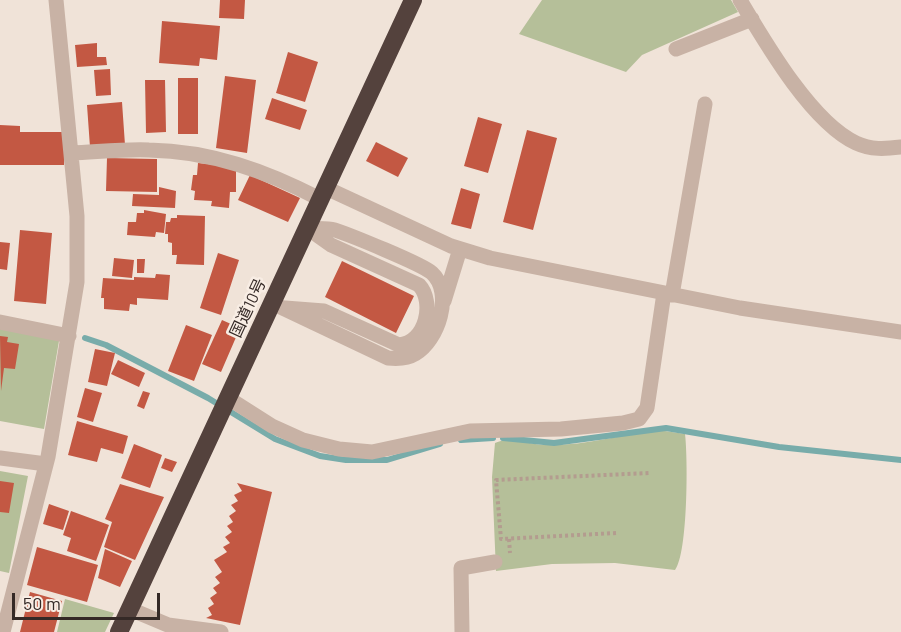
<!DOCTYPE html>
<html>
<head>
<meta charset="utf-8">
<style>
	body { margin:0 }
	#map { position:relative; width:901px; height:632px; overflow:hidden; background:#f0e3d8; font-family:Barlow,sans-serif }
	canvas { display:block }
	.scale { position:absolute; left:12px; top:593px; width:148px; height:27px; box-sizing:border-box; border:3px solid #342926; border-top:0; padding-left:8px; font-size:18px; line-height:21px; white-space:nowrap; color:#342926; -webkit-text-stroke:4px #f8ede4; paint-order:stroke }
</style>
</head>
<body>
<div id="map">
<canvas width="901" height="632"></canvas>
<div class="scale">50 m</div>
</div>
<script>
const context = document.querySelector('canvas').getContext('2d');
context.lineJoin = 'round';
function fillPath(path, color) { context.fillStyle = color; context.fill(path, 'evenodd'); }
function trace(path, color, width, dash) { context.strokeStyle = color; context.lineWidth = width; context.lineCap = dash ? 'butt' : 'round'; context.setLineDash(dash || []); context.stroke(path); }
function label(font, color, halo, rows, align = 'center') {
  context.font = font + ' Barlow,"Noto Sans JP",sans-serif'; context.lineWidth = 5; context.setLineDash([]); context.textBaseline = 'middle'; context.strokeStyle = halo; context.fillStyle = color; for (const [text, x, y, turn = 0] of rows) {
    context.save(); context.translate(x, y); context.rotate((+turn || 0) * Math.PI / 180); context.textAlign = isNaN(turn) ? turn : align; if (halo) context.strokeText(text, 0, 0); context.fillText(text, 0, 0); context.restore();
  }
}
const green = new Path2D(`
	M542,0H731L738,12L642,55L626,72L519,34Z
	M0,327L60,335L44,429L0,421Z
	M658,430L685,434C688,458 688,553 675,570L615,563L552,564L496,571L492,477L495,443C511,436 529,445 546,445C583,446 621,435 658,430Z
	M0,471L28,476L9,573L0,571Z
	M65,599L114,613L105,632H57Z`);
const stream = new Path2D(`
	M85,338L106,345L208,398L275,439L320,456L346,460H387L440,444
	M503,438L554,443L666,428L779,447L901,460
	M461,440L493,438`);
const building = new Path2D(`
	M220,0H245L244,19L219,18Z
	M162,21L220,26L217,60L200,58L199,66L159,63Z
	M97,43V57H106L107,65L77,67L75,45Z
	M288,52L318,62L305,102L276,93Z
	M110,69L111,95L96,96L94,70Z
	M225,76L256,80L247,153L216,148Z
	M178,78H198V134H178Z
	M145,80H165L166,132L146,133Z
	M272,98L307,110L300,130L265,119Z
	M122,102L125,145L90,147L87,105Z
	M478,117L502,124L488,173L464,166Z
	M0,125L20,126V132H65L64,165H0Z
	M527,130L557,138L533,230L503,222Z
	M376,142L408,158L398,177L366,161Z
	M107,158L157,159V192L106,191Z
	M198,163L236,167V192H230L229,208L211,206L212,201L194,200L195,191L191,190L193,175H197Z
	M250,175L300,198L288,222L238,200Z
	M159,187L176,191L175,208L132,206L133,194L159,195Z
	M461,188L480,194L471,229L451,224Z
	M144,210L166,214L164,233L156,232L155,237L127,235L128,222H136L137,213H144Z
	M177,215L205,216L204,265L176,264L177,255H172V243L168,242V234H165L166,222H170L171,218H177Z
	M20,230L52,233L46,304L14,301Z
	M0,242L10,243L7,270L0,269Z
	M218,253L239,260L221,315L200,308Z
	M114,258L134,260L132,278L112,276Z
	M137,259H145L144,273H137Z
	M342,261L414,296L396,333L325,297Z
	M156,274L170,275L168,300L137,298V305L130,304L129,311L104,309V298H101L103,278L134,280V277L155,278Z
	M222,320L240,328L221,372L202,364Z
	M186,325L212,335L194,381L168,371Z
	M0,336L8,337L7,342L19,344L15,369L4,368L1,391Z
	M95,349L115,353L107,386L88,382Z
	M118,360L145,373L139,387L111,374Z
	M85,388L102,393L93,422L77,417Z
	M143,391L150,393L144,409L137,406Z
	M77,421L128,436L123,454L101,448L97,462L68,455Z
	M134,444L162,455L150,488L121,478Z
	M165,458L177,462L172,472L161,468Z
	M0,481L14,483L9,513L0,512Z
	M237,483L272,492L240,625L206,618L212,615L208,608L214,604L210,598L217,593L213,588L220,583L215,577L222,572L214,560L227,552L223,547L230,543L225,537L232,532L227,526L233,522L229,516L236,511L231,505L238,501L234,495L242,491Z
	M120,484L164,497L135,560L104,547L112,522L105,519Z
	M49,504L69,511L63,530L43,524Z
	M71,511L109,525L96,561L67,551L71,538L63,535Z
	M37,547L98,565L87,602L27,585Z
	M105,549L132,561L120,587L98,578Z
	M30,592L62,601L54,632H20Z`);
const path = new Path2D(`
	M616,533L501,539L496,480L649,473
	M509,539L510,553`);
const minor = new Path2D(`
	M740,0C765,42 811,122 856,143C871,150 885,149 901,147
	M676,49L752,19
	M71,153C97,152 123,149 149,150C211,151 266,171 320,199
	M326,188L451,246L490,258L740,308L901,332
	M672,295L705,104
	M444,301L460,249
	M272,303L388,358C398,359 407,359 415,354C438,341 454,293 432,273C422,264 350,235 335,230C326,228 316,229 307,228
	M285,308L324,311L399,345C426,343 435,302 419,285L331,245L307,228
	M0,322L69,336
	M228,398L272,426L303,440L339,449L372,452L470,431L561,429L623,423L639,419L647,408L664,293
	M0,458L46,464
	M130,609L168,625L221,632
	M3,632L48,457L77,282V216L56,0
	M462,632L461,568L495,562`);
const highway = new Path2D(`
	M119,632L413,0`);
const streetNames = [
	["国道10号",248,308,-65]
];
fillPath(green, '#b5bf99');
trace(stream, '#78acaa', 6);
fillPath(building, '#c35843');
trace(path, '#b39c8f', 4, [3, 3]);
trace(minor, '#c8b2a5', 15);
trace(highway, '#54423d', 18);
label('16px', '#342926', '#f8ede4', streetNames);
</script>
</body>
</html>
